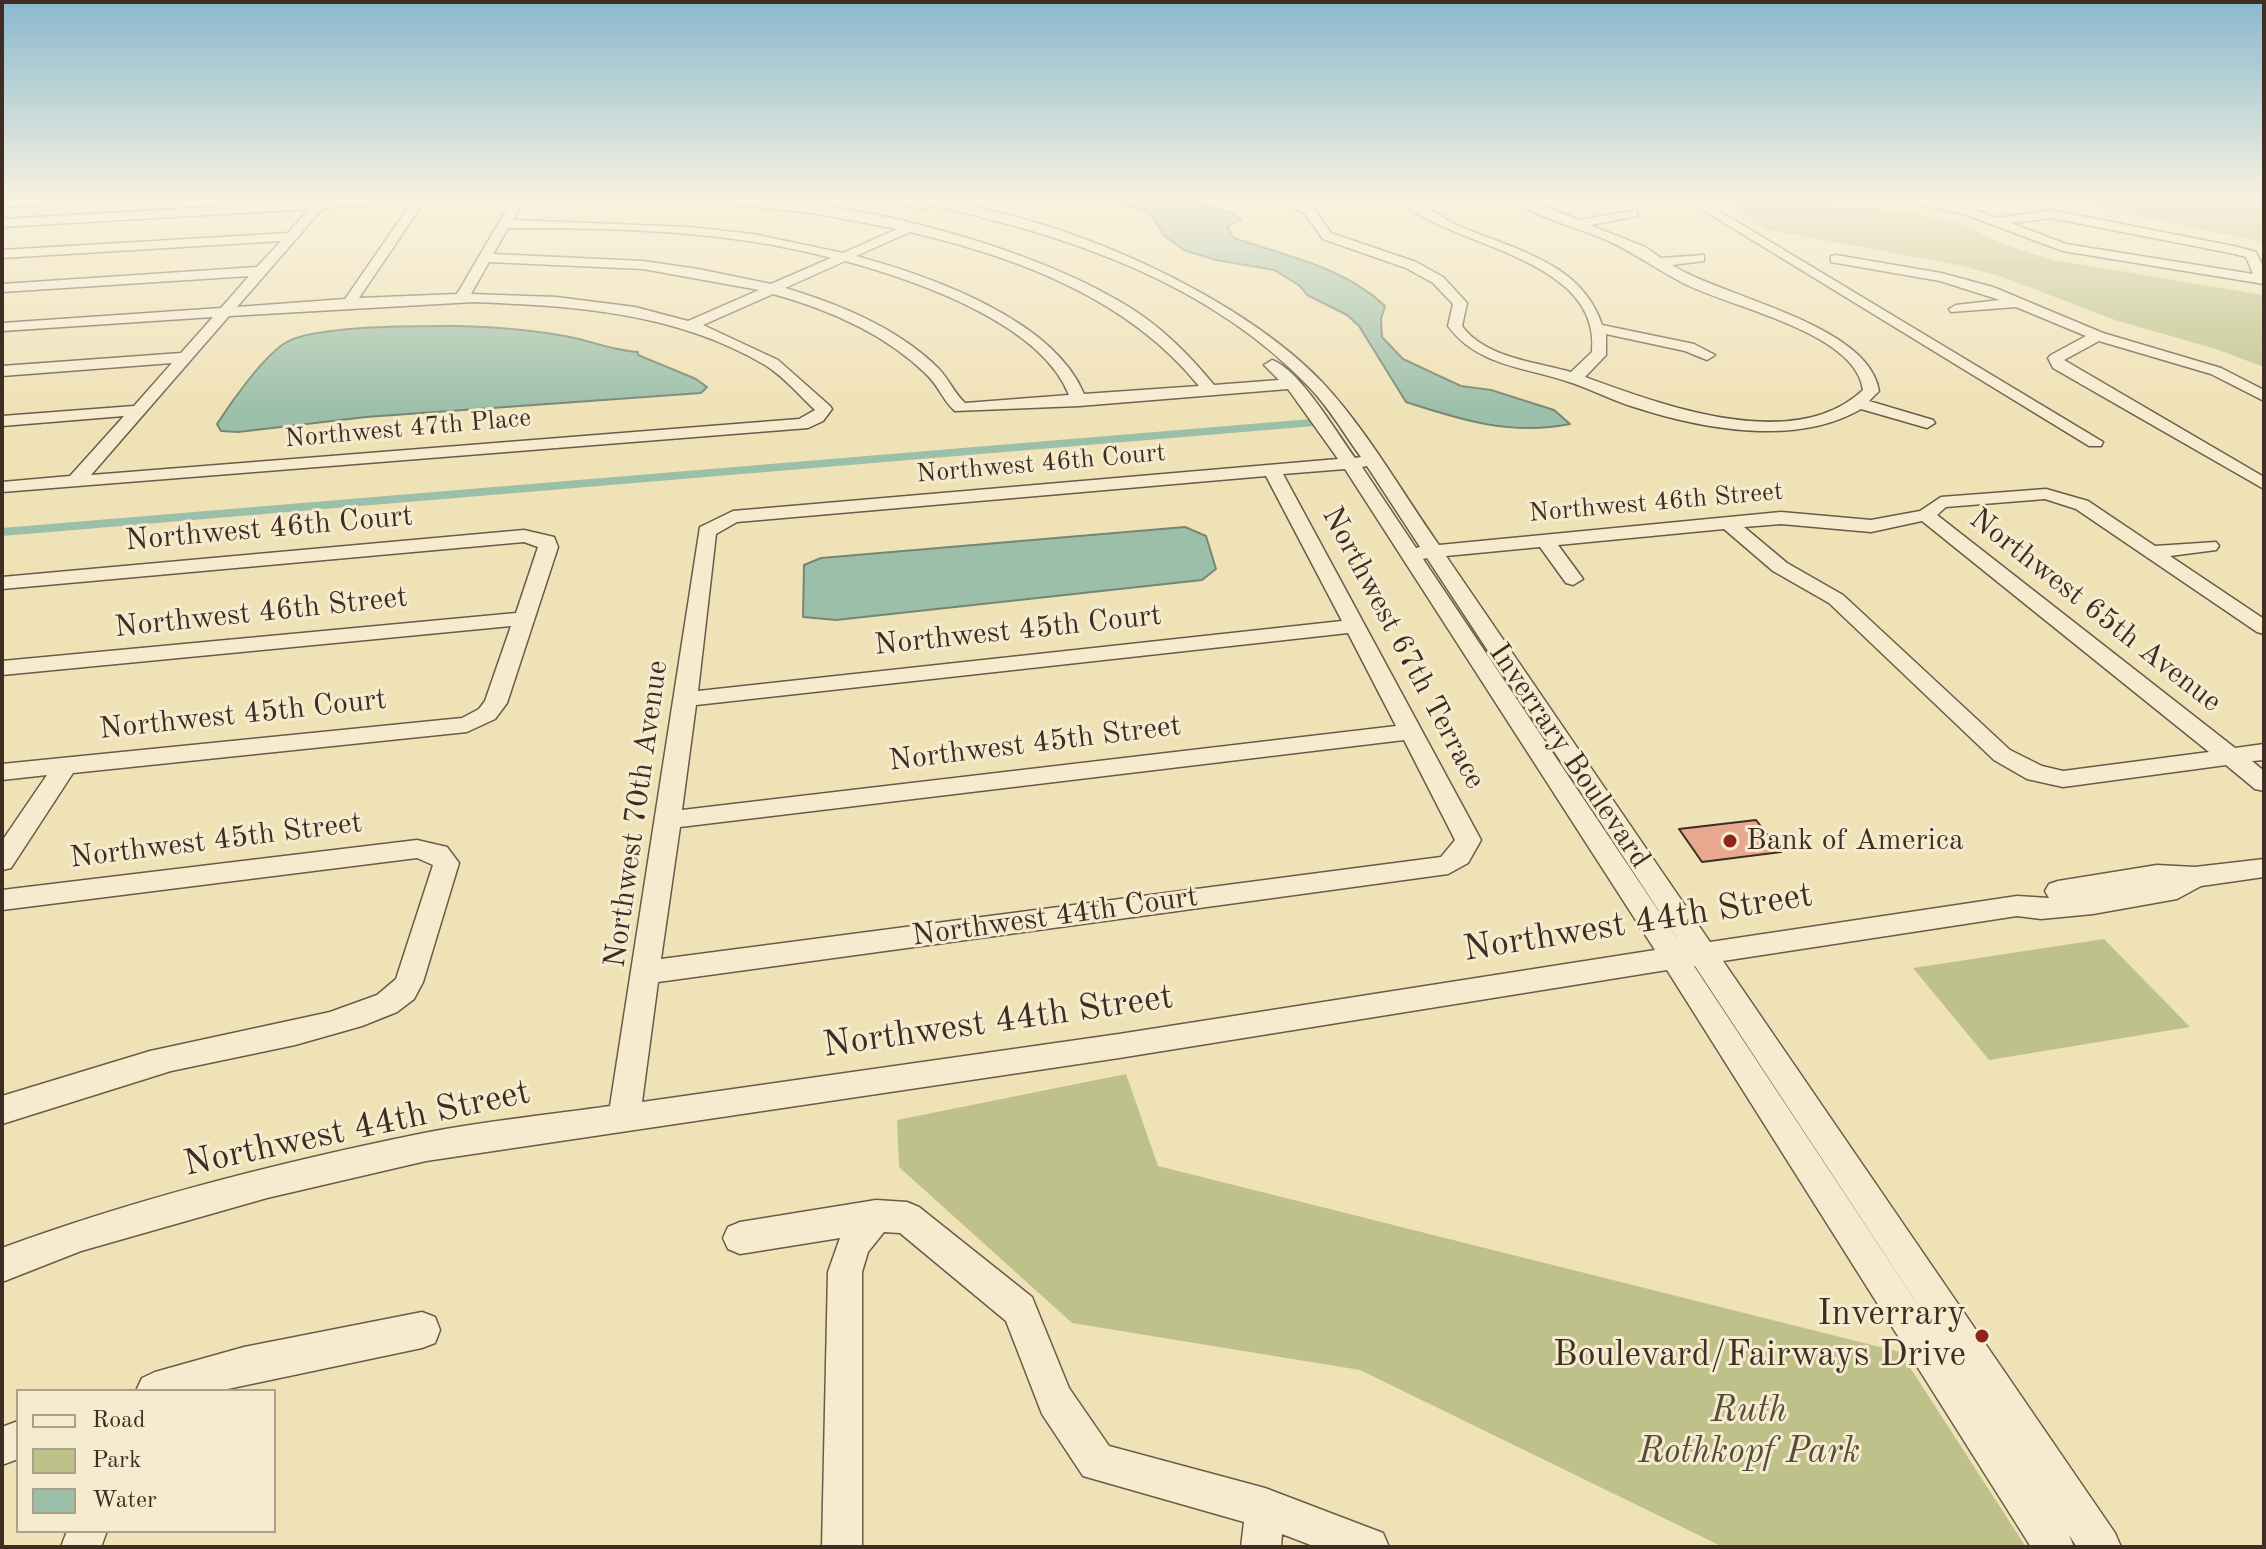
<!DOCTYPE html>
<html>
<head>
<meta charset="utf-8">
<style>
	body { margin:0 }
	#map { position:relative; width:2266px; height:1549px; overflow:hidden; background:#f0e2b7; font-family:"Old Standard TT",serif }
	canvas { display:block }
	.frame { position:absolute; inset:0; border:4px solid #3f2d24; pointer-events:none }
	.legend { position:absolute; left:16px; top:1389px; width:260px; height:144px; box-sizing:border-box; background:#f5ecd0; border:2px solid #aca08b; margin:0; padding:10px 14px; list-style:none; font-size:24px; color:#3f2d24 }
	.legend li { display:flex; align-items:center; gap:16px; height:40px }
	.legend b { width:40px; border:2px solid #aca08b }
</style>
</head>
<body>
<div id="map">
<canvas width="2266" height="1549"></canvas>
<div class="frame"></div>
<ul class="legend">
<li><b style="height:10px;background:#f5ecd0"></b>Road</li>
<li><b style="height:22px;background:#bec28a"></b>Park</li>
<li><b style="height:22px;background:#9bbfa9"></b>Water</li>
</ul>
</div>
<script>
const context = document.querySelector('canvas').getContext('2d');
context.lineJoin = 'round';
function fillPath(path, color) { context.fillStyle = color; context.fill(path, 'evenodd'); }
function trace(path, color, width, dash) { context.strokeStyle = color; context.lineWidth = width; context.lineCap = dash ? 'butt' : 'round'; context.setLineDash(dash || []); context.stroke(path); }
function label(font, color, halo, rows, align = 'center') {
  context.font = font + ' "Old Standard TT",serif'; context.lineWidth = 6; context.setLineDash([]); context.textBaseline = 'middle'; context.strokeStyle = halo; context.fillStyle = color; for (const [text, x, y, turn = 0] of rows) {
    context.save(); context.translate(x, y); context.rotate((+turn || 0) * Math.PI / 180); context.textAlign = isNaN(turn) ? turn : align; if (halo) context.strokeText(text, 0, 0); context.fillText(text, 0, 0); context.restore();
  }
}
const green = new Path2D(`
	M1714,197H1813L1933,217L1961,224L2005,245L2054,260L2264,295V367L2216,349L2115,320L2003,277L1958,265L1769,230Z
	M2041,197H2264V242Z
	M2104,939L2190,1027L1989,1060L1913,968Z
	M1126,1074L1158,1166L1900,1352L2026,1547H1723L1360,1370L1072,1323L899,1167L897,1120Z`);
const water = new Path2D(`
	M1089,197C1141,197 1195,193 1242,219L1227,227L1234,238C1286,256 1344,267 1385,306L1381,319L1382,337L1403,359L1461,386L1491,390L1554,410L1570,424C1511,436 1462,420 1406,402L1359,326L1347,315L1307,295L1300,286L1274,270L1216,260L1184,250L1163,235L1150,212Z
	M457,326C495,327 533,330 570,337C593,342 616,351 638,352V355L696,379L707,387L701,393L366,417L238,432L221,431L217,424C231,402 263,357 285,343C314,325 420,326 457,326Z
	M1185,527L1206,536L1216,569L1202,580L836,620L803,617L804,565L821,558Z`);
const canal = new Path2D(`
	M1311,419L1315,420V426L2,536V528Z`);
const building = new Path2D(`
	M1756,820L1781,852L1702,862L1679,829Z`);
const minor = new Path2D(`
	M57,197H127L121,200L2,207V199Z
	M320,197H330L329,200L451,197L445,200L424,202L359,298L457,294L514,197H526L513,220L690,227L753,234L843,253L897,229L818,214L697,200L691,197C819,191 1020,239 1129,307C1163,328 1189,355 1214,385L1279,380L1264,365L1272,360C1299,369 1337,433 1355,458L1361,457C1344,434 1330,409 1310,388C1211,283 1066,234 929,205L923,209L872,197C1007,191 1225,281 1322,382C1367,430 1401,491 1439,545L1781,512L1871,520L1920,511L1941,497L2046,489L2088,501L2155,546L2216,542L2219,546L2216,550L2170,556L2264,619V634L2257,632L2076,509L2045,499L1946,507L1937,515L2235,748L2264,744V760L2252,761L2264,771V791L2255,789L2226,765L2063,787L2027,779L1994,760L1829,603L1773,571L1724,529L1558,545L1583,579L1573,585L1566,583L1540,547L1446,556L1710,942L2017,896L2049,898L2045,891L2049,884L2058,881L2157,865L2195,867L2264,859V877L2201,886L2177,899L2093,914L2041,919L2017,916L1723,961L2115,1533L2121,1547H2077L2069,1535L2074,1547H2031L1667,970L1119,1058L426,1161L267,1198L81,1251L2,1282V1248C138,1198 281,1162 424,1133C485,1121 548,1115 610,1106L700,527L733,511L1338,459L1288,389L1079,406L955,411C943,401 938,384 925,373C884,333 827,309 773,294L703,325L778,360L830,406L832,409L823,421L808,428L2,492V482L70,476L124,416L2,426V416L134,406L172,363L2,376V366L181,353L213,317L2,331V323L221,308L249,276L2,292V284L257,267L281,241L2,258V250L288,233L309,209L2,227V219L316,201ZM412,202L345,299L237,307L323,208ZM508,228C616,228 727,230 831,258L771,284L698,269L643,261L493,254ZM910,232C1017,257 1128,298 1199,386L1084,394C1053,319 930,276 856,256ZM845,261C915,280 1041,323 1069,395L965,403C954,393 949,379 938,368C898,328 839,304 785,288ZM489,262L643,269L759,290L688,321L635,307L556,297L471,294ZM474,302C575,306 675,312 765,365C783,376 799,395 815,410L799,419L91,475L229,316ZM1367,466L1420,547L1416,548L1362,467ZM1345,469L1655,950L1119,1034L642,1102L658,982L1448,874L1468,863L1481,840L1283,474ZM1266,476L1342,621L698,691L716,534L737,522ZM1922,521L2209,752L2063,771L2042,766L2010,750L1843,595L1787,563L1744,527L1781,524L1871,532ZM1427,558L1682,946L1423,559ZM1348,633L1396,726L682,810L696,705ZM1404,740L1455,840L1441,857L661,959L680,827ZM1694,966H1695L1942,1341Z
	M1273,197H1288L1313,208L1331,233L1416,262L1443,277L1467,303L1462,326C1485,358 1536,362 1571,372L1592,352C1602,255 1445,247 1394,197C1418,197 1434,214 1455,224C1509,249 1581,260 1602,325L1694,344L1715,355L1707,360L1685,351L1606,334V355L1585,377C1662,405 1794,455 1863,390C1856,331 1727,307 1681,282C1653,267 1632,251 1602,238C1576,228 1527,213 1507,197H1522L1579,220L1637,210V216L1590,225L1645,247L1661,258L1704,255V261L1672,265C1724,298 1869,324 1879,391L1869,401L1933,420L1935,423L1927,428L1861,409C1796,447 1702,429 1634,407C1611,400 1589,388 1566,381C1523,367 1476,365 1448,326L1453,304L1433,283L1406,268L1323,239L1305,214Z
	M1682,197H1696L2103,442L2101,446H2089Z
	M1882,197H1906L1967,207L1997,218L2051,210L2238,247L2256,252L2264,269V284L2063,251L1964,214ZM2051,218L2235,254L2246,257L2253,274L2066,244L2011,223Z
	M1836,255L1941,273L1993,287L2103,333L2221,368L2264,390V401L2211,374L2099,341L2064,360L2264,477V489L2053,368L2048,358L2051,355L2086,336L2016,307L1951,312L1949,309L1956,305L2000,300L1940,281L1831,262V256Z
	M524,530L554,537L558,547L507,703L495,719L467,732L73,773L11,868L2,870V841L47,775L2,780V764L462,718L479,709L485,701L511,626L2,675V661L516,613L538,547L524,542L2,589V577Z
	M417,840L447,847L459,863L423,982L414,999L397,1012L362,1026L295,1045L171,1071L2,1124V1096L150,1051L330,1012L377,995L396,979L433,865L417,858L2,910V890Z
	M876,1200L907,1202L919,1207L1032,1297L1069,1388L1109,1446L1265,1488L1383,1533L1389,1547H1316L1282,1534L1281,1547H1241L1244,1522L1083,1476L1042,1414L1006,1321L900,1233L884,1232L868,1252L862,1272V1547H822L828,1272L840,1238L740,1254L728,1249L723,1238L728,1227L740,1222Z
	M422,1312L435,1317L440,1330L435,1343L422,1348L218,1391H136L142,1378L155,1372L244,1347Z
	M18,1421V1459L2,1465V1427Z
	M67,1531H107L101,1547H61Z`);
const markers = [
	[1730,841,8,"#8f2418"],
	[1982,1336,8,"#8f2418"]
];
const farStreetnames = [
	["Northwest 47th Place",408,429,-5],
	["Northwest 46th Court",1041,464,-5],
	["Northwest 46th Street",1656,503,-5]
];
const streetNames = [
	["Northwest 46th Court",269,529,-5],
	["Northwest 65th Avenue",2095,611,38],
	["Northwest 46th Street",261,613,-6],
	["Northwest 45th Court",1018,631,-6],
	["Northwest 67th Terrace",1403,648,62],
	["Northwest 45th Court",243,715,-6],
	["Northwest 45th Street",1035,744,-7],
	["Inverrary Boulevard",1569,756,56],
	["Northwest 70th Avenue",637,814,-82],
	["Northwest 45th Street",216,841,-7],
	["Northwest 44th Court",1055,917,-8]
];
const poiNames = [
	["Bank of America",1746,841]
];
const nearStreetnames = [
	["Northwest 44th Street",1638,923,-9],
	["Northwest 44th Street",998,1022,-8],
	["Northwest 44th Street",357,1129,-12]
];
const nearPoinames = [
	["Inverrary",1966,1315],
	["Boulevard/Fairways Drive",1966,1356]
];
const nearParknames = [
	["Ruth",1749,1412],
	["Rothkopf Park",1749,1453]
];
fillPath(green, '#bec28a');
fillPath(water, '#9bbfa9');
trace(water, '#768574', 2);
fillPath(canal, '#9bbfa9');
fillPath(building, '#e8a88f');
trace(building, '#3f2d24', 2);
trace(minor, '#6b5a49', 3);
fillPath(minor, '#f5ecd0');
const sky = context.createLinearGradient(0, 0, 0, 414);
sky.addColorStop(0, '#89b8cf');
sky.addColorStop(0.48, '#f8f2df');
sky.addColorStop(1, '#f8f2df00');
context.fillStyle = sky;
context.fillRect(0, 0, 2266, 414);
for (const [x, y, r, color] of markers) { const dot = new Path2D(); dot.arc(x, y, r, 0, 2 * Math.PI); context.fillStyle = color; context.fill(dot); trace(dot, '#f5ecd0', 3); }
label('26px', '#3f2d24', '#f5ecd0', farStreetnames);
label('30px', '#3f2d24', '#f5ecd0', streetNames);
label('30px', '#3f2d24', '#f5ecd0', poiNames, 'left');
label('36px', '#3f2d24', '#f5ecd0', nearStreetnames);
label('36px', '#3f2d24', '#f5ecd0', nearPoinames, 'right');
label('italic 36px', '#584b38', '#f5ecd0', nearParknames);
</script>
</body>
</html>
